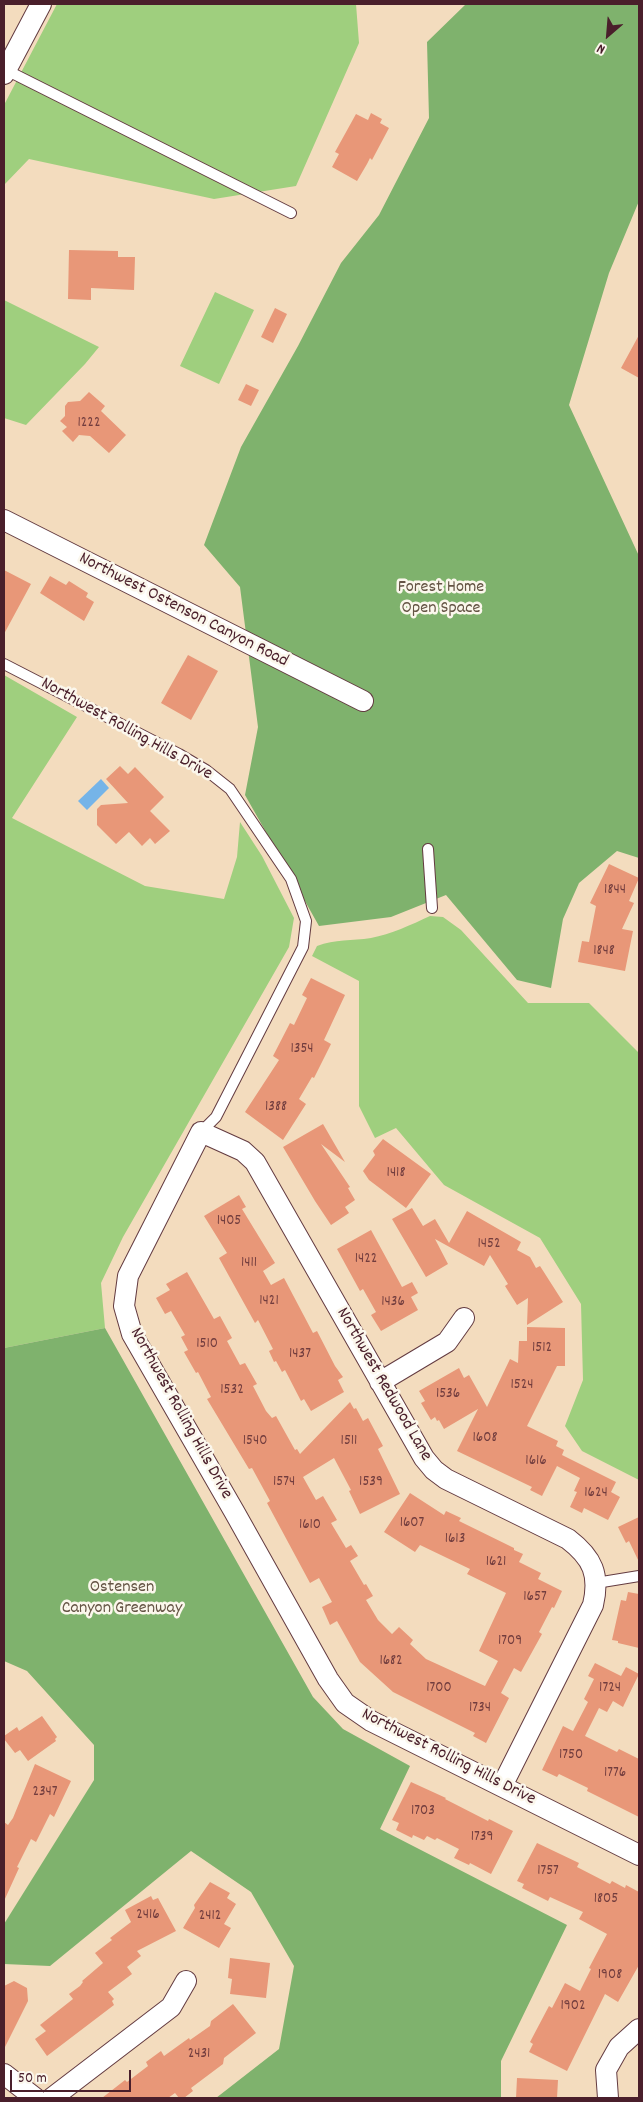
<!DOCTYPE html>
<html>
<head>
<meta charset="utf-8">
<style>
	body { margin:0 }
	#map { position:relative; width:643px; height:2102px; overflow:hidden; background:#f3dcbe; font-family:Dekko,sans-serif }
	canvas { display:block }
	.frame { position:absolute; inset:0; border:5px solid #4a1f2b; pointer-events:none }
	.north { position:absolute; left:583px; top:10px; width:50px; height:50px; -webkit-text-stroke:4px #fbf7ec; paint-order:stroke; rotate:207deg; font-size:14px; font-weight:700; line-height:20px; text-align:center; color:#4a1f2b }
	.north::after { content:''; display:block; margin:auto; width:18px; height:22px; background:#4a1f2b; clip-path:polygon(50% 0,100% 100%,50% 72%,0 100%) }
	.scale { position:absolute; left:10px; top:2070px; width:121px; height:22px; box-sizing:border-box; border:2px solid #4a1f2b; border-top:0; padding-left:6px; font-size:15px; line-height:18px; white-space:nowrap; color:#4a1f2b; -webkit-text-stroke:4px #fbf7ec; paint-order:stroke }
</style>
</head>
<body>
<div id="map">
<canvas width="643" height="2102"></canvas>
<div class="frame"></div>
<div class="north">N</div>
<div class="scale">50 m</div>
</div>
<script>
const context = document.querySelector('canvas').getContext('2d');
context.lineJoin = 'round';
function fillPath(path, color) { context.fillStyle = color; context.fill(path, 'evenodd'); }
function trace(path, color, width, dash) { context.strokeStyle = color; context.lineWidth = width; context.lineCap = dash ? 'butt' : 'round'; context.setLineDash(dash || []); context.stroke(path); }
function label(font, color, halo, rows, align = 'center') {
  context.font = font + ' Dekko,sans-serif'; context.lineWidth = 5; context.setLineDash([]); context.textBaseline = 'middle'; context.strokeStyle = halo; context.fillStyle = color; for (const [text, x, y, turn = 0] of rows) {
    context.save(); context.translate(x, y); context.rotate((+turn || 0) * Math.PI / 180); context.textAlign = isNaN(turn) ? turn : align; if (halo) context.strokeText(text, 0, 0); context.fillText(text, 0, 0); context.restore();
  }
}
const green = new Path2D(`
	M57,4H356L359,43L296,186L214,199L29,159L4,185V105Z
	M215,292L254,310L219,384L180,366Z
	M4,300L99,347L85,364L26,425L4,418Z
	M4,675L77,717L12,818L145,886L224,899L237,857L240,822L262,856L294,918L289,947L123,1237L101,1283L105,1328L4,1348Z
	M430,916L443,917L461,930L528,1003H589L639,1053V1480L582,1451L565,1426L583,1380L581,1304L540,1238L444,1185L396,1128L375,1138L359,1106V981L312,956L317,946C335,939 352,941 371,938C391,934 411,925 430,916Z`);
const forest = new Path2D(`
	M466,4H639V201L609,273L569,405L639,556V858L617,851L579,883L563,919L551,988L517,980L446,895L391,917L319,926L245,795L258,727L240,587L204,545L241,447L298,346L341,263L379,215L429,118L427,42Z
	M105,1328L313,1697L343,1729L410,1766L380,1829L567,1925L501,2061V2098H216L279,2049L294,1966L251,1892L191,1851L50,1966L4,1964V1924L94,1780V1745L27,1671L4,1661V1348Z`);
const water = new Path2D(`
	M101,779L109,788L87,810L78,801Z`);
const building = new Path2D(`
	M371,113L382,119L380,123L389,128L372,160L370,158L367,164L357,181L332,167L339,154L335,152L356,114L368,120Z
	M69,250L118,251V257H135L134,290L91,288V300L68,299Z
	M275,308L287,314L273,343L261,337Z
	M639,335V378L621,368Z
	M246,384L259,390L251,406L238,400Z
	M89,392L105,406L101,411L126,435L109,453L90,436L79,435L73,442L62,431L67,427L60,421L65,416V406L68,402L80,401Z
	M4,570L31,584L4,634Z
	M50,576L66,585L69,581L88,593L86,597L94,602L84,621L40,593Z
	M188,655L218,671L191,720L161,703Z
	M120,766L128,774L135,767L164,797L150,811L170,831L155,844L150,838L142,846L129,832L116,844L97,825V809L101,805L128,803L106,779Z
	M609,864L639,878L629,901L634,903L622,929L633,931L625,971L578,962L582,941L589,942L596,906L590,903Z
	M311,978L345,995L324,1040L331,1044L314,1078L312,1077L299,1099L306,1104L283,1140L245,1112L279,1060L273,1056L290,1023L294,1025L307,998L302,995Z
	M323,1124L345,1162L321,1144L350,1187L348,1188L355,1200L345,1207L349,1213L331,1225L315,1201L283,1147Z
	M383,1139L431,1174L406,1208L369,1180L363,1171L375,1155L373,1151Z
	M239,1195L246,1207L242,1209L275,1263L263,1271L271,1285L284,1278L313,1333L317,1331L335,1366L343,1377L338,1380L344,1392L311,1411L304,1399L301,1401L285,1370L282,1372L276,1361L274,1362L269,1351L273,1349L258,1320L255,1323L219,1258L227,1253L204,1216Z
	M412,1208L423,1226L435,1219L449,1243L467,1211L521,1242L517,1250L530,1257L536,1268L540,1266L563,1302L527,1325L528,1298L517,1305L505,1286L508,1284L490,1255L484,1266L435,1239L448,1264L426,1277L392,1219Z
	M371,1230L402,1287L412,1282L418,1293L411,1297L418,1310L381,1331L371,1315L376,1312L363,1289L360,1291L337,1249Z
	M187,1272L214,1319L220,1316L232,1338L227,1341L240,1365L245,1363L257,1384L253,1386L266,1411L272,1418L276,1416L295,1450L297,1449L300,1454L350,1402L354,1409L356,1408L363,1421L368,1418L383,1446L378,1449L400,1494L360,1514L349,1491L351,1490L334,1458L303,1477L316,1500L323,1496L337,1520L331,1523L346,1548L351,1545L358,1556L350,1561L364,1585L366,1584L373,1596L366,1600L378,1620L392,1634L399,1627L413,1640L410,1644L426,1659L485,1686L498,1661L479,1651L506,1593L467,1574L470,1569L420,1545L415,1552L384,1532L410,1493L444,1515L446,1511L461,1518L459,1521L514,1548V1550L523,1554L519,1562L541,1573L538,1579L562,1591L554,1608L552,1607L539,1632L542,1634L521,1672L514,1668L501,1693L509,1698L486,1743L473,1736L475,1733L393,1692L360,1662L337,1621L330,1625L322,1607L332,1602L319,1578L310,1583L267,1503L270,1501L252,1468L249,1469L207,1399L211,1397L198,1372L196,1373L184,1352L188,1350L181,1337L185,1335L171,1311L165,1314L156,1298L170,1290L166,1284Z
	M527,1327L565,1328V1366H557L527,1426L558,1441L556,1446L564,1450L562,1455L616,1482L611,1492L620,1497L608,1520L584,1508L582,1513L570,1507L577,1492L574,1491L580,1478L557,1466L542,1496L530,1490L532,1487L457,1451L478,1409L444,1429L439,1420L437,1421L435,1417L431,1420L421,1403L425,1401L419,1391L459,1368L464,1378L469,1375L487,1407L510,1359L518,1363L519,1341H527Z
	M639,1517V1562L629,1541L626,1543L618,1527Z
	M628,1592L639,1594V1648L618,1643V1641L612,1640L621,1600L626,1601Z
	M595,1663L621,1676L626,1667L639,1674L623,1707L613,1701L607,1712L599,1708L585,1736L617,1752L619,1749L639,1759V1817L587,1791L588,1788L559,1774L557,1777L542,1770L563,1726L573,1731L588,1702L584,1699L594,1679L588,1676Z
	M42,1716L57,1737L55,1739L56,1741L28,1761L20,1750L15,1753L4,1739V1736L17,1727L19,1731Z
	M35,1764L71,1781L54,1817L50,1814L36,1842L31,1839L17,1867L19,1868L4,1901V1822L8,1825L13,1818Z
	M411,1782L446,1798L445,1799L488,1821L489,1819L513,1831L491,1874L470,1863L469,1865L454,1858L459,1849L437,1838L435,1840L427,1836L424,1840L413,1835L412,1838L396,1830L399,1823L392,1820Z
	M537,1843L579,1863L577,1867L610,1884L612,1881L625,1888L626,1885L639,1892V1965L618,2002L605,1994L567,2071L529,2052L533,2044L530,2042L549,2006L552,2008L565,1983L580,1991L591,1969L589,1968L607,1934L579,1919L583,1912L550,1897L548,1901L522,1888L524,1884L517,1881Z
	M210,1882L230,1893L227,1898L236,1904L224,1924L231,1928L219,1948L183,1928L195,1908L194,1905Z
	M151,1896L153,1900L158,1898L176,1931L137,1951L141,1956L127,1967L132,1974L108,1992L114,1999L112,2001L114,2005L47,2056L35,2039L46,2031L40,2025L73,1999L69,1994L80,1986L83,1982L82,1981L103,1963L95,1953L112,1940L110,1938L131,1922L125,1910Z
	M230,1958L270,1963L266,1998L230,1994L232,1979L228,1978Z
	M14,1981L27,1988L28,2001L4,2049V1986Z
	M233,2004L256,2033L224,2058L223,2064L191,2088L193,2091L184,2098H179L175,2093L168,2098H102L125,2080L127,2082L148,2066L146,2062L161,2051L164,2056L189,2038L190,2040L210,2026L211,2021Z
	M517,2078L558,2080L557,2098H516Z`);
const lane = new Path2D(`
	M6,70L291,213
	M4,664L179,754L206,770L230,789L291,879L306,921L303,947L216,1117L201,1132
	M428,849L432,908
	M596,1583L639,1576`);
const street = new Path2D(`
	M4,74L41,4
	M4,520L363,701
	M380,1382L447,1342L464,1318
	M502,1786L593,1605C600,1575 593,1558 568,1539L446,1479L434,1470L424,1458L255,1162L243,1151L201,1132L128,1276L124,1306L132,1334L235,1513L328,1679L345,1703L371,1721L639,1855
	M4,2074L35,2098
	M52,2098L171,2007L186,1981
	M608,2098L606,2070L619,2047L639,2029`);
const numberNames = [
	["1222",89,424],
	["1844",615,891],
	["1848",604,952],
	["1354",302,1050],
	["1388",276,1108],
	["1418",396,1174],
	["1405",229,1222],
	["1452",489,1245],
	["1422",366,1260],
	["1411",249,1264],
	["1421",269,1302],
	["1436",393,1303],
	["1510",207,1345],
	["1512",542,1349],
	["1437",300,1355],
	["1524",522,1386],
	["1532",232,1391],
	["1536",448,1395],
	["1608",485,1439],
	["1540",255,1442],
	["1511",349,1442],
	["1616",536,1462],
	["1574",284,1483],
	["1539",371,1483],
	["1624",596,1494],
	["1607",412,1524],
	["1610",310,1526],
	["1613",455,1540],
	["1621",496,1563],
	["1657",535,1598],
	["1709",510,1642],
	["1682",391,1662],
	["1700",439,1689],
	["1724",610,1689],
	["1734",480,1709],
	["1750",571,1756],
	["1776",615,1774],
	["2347",45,1793],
	["1703",423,1812],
	["1739",482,1838],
	["1757",548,1872],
	["1805",606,1900],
	["2416",148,1916],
	["2412",210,1917],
	["1908",610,1976],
	["1902",573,2007],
	["2431",199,2055]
];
const parkNames = [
	["Forest Home",441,589],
	["Open Space",441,610],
	["Ostensen",122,1589],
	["Canyon Greenway",122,1610]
];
const streetNames = [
	["Northwest Ostenson Canyon Road",183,611,27],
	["Northwest Rolling Hills Drive",126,730,29],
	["Northwest Redwood Lane",383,1385,60],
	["Northwest Rolling Hills Drive",180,1414,61],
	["Northwest Rolling Hills Drive",448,1758,27]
];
fillPath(green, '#9fcf7e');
fillPath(forest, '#7fb26d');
fillPath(water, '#75b4e8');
fillPath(building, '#e89778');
trace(lane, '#633b41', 12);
trace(street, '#633b41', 22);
trace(lane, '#fff', 10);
trace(street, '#fff', 20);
label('15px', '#723d3e', null, numberNames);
label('18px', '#645444', '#fbf7ec', parkNames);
label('18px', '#4a1f2b', '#fbf7ec', streetNames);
</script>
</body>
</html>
